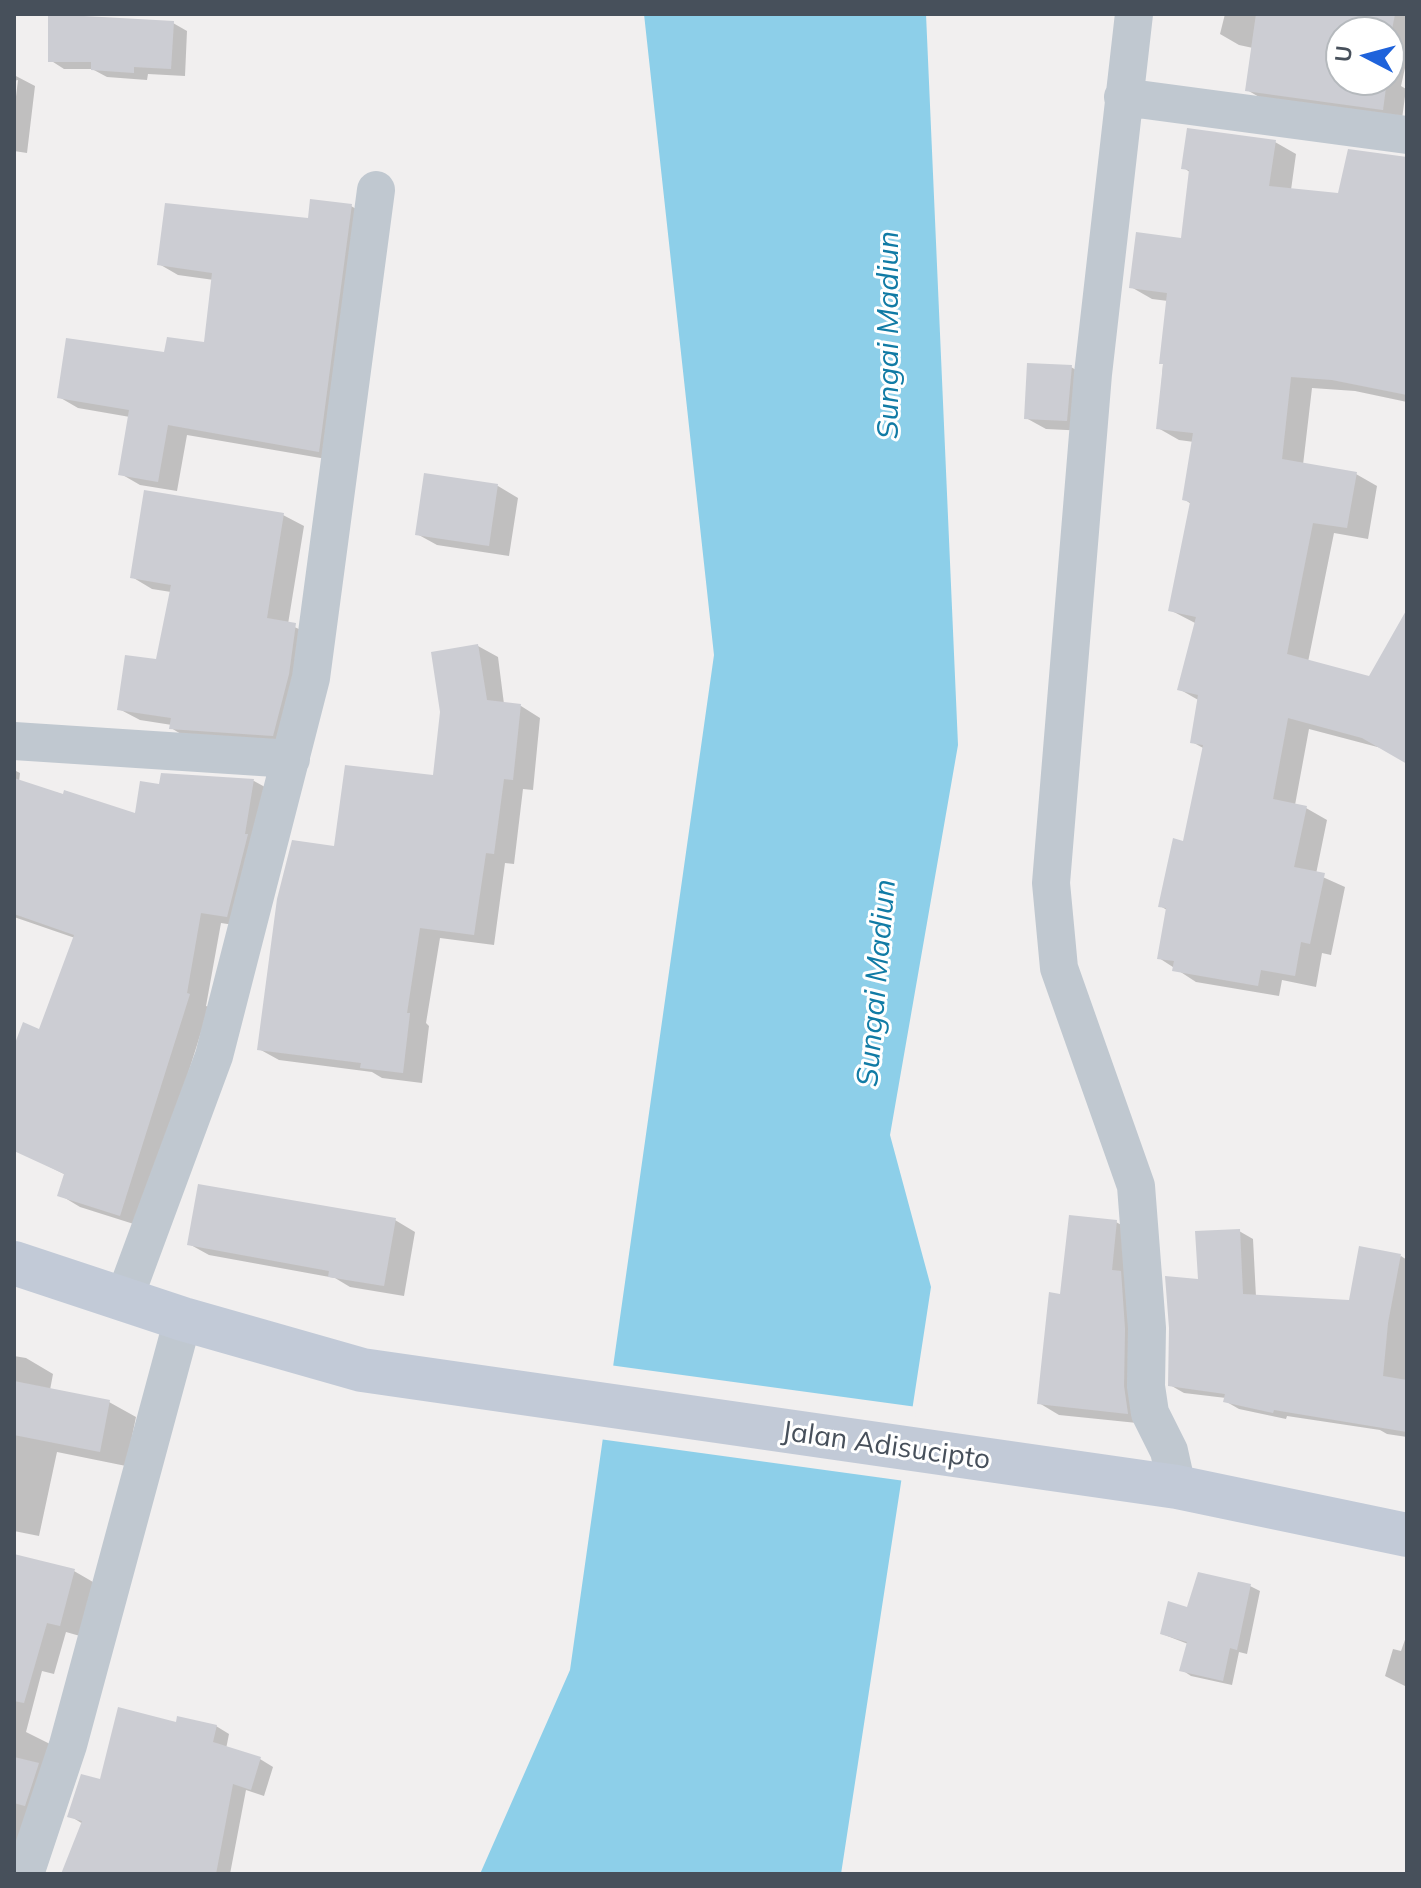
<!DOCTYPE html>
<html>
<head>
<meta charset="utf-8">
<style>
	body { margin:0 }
	#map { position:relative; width:1421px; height:1888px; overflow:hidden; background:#f1efef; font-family:Mulish,sans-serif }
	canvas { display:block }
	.frame { position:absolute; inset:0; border:16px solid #47505b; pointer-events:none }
	.north { position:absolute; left:1325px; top:16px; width:80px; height:80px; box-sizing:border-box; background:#fff; border:2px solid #b5b9bd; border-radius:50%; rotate:276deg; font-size:22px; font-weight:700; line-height:32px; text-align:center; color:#47505b }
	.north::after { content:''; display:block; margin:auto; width:28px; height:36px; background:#1f63db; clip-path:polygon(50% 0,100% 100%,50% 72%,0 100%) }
</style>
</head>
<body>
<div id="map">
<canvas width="1421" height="1888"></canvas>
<div class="frame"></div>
<div class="north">U</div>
</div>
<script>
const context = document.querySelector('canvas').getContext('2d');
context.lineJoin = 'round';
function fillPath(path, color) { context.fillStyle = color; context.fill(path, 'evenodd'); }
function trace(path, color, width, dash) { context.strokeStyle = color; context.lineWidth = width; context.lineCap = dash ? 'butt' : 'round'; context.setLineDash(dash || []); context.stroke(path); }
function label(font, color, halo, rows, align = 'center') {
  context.font = font + ' Mulish,sans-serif'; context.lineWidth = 6; context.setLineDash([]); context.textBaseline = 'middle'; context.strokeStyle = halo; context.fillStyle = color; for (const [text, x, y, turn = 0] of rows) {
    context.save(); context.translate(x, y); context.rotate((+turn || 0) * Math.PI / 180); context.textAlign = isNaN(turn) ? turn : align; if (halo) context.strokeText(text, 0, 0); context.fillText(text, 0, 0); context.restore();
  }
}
const water = new Path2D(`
	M644,14H926L958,745L890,1135L931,1287L841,1874H480L570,1670L714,655Z`);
const pier = new Path2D(`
	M609,1365L917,1407L905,1481L599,1439Z`);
const shadow = new Path2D(`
	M1225,14H1407V59L1401,86L1406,89L1402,119L1266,101L1247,90L1253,48L1239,45L1220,34ZM1341,32H1389V80H1341Z
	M173,23L187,31L185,76L148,74L147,80L107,77L92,69H64L50,60Z
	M14,75L35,86L27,153L14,151V113L18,80L14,81Z
	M1275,142L1296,154L1291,190L1339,195L1407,158V402L1355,391L1312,388L1303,465L1356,474L1377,486L1368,539L1334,533L1308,662L1369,678L1407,642V762L1385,749L1309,729L1295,805L1306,808L1327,820L1316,874L1345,887L1331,955L1322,953L1316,987L1282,980L1279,996L1196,982L1159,958L1167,910L1160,906L1185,843L1205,749L1192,742L1200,701L1179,689L1197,624L1170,610L1191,504L1184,499L1194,442L1179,440L1158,428L1168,301L1152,299L1131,287L1183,240L1191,173L1184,168Z
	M351,206L370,217L338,461L187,435L177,491L140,485L121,474L130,417L78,408L59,397L166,355L205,344L214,280L178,275L159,264Z
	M1071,367L1091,379L1087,431L1046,429L1026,418Z
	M426,475L498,486L518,498L509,556L437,545L417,534Z
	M283,515L304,526L288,624L316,637L294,746L191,740L171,728L172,725L140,720L119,709L157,661L171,592L152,589L132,577Z
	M478,646L498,657L504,704L521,706L540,718L533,790L523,789L514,864L505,863L494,945L440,938L426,1023L429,1026L422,1083L382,1078L372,1072L279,1060L259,1049L336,849L435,778Z
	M14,770L20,773L19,782L137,815L160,787L162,775L254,781L274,792L247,927L221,923L206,1006L209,1007L140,1226L80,1207L60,1195L66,1175L18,1151L14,1138V1052L40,1031L75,938L14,917Z
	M395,1220L415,1232L404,1296L350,1287L335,1278L209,1255L189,1244Z
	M1116,1222L1136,1233L1147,1424L1059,1415L1039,1403L1062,1296Z
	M1239,1231L1253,1239L1256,1297L1351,1303L1401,1256L1407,1260V1437L1387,1434L1380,1430L1287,1416L1286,1419L1239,1409L1225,1401L1226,1398L1184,1393L1170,1385L1200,1281Z
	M14,1356L26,1358L53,1374L50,1390L109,1402L136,1417L126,1466L57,1452L39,1536L14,1531Z
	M14,1556L74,1571L93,1582L80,1636L66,1632L54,1674L42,1671L26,1732L56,1747L14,1874Z
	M1250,1586L1260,1591L1247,1654L1239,1652L1232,1685L1191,1676L1182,1670L1188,1644L1162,1634L1189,1609Z
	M1407,1634V1687L1385,1676L1393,1649L1401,1651Z
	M178,1725L216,1726L229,1734L226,1749L260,1759L273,1767L264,1796L246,1790L230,1874H63L83,1824L70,1816L102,1782Z`);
const building = new Path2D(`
	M48,14L174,21L171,69L134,67V73L91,70V62H48Z
	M1256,14H1395L1389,45V32H1341V80H1387L1383,110L1245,91Z
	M1187,128L1276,140L1269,186L1338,193L1348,149L1407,157V395L1332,380L1291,377L1282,459L1357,472L1347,528L1313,523L1287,654L1369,676L1407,609V764L1362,738L1288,718L1273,799L1307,806L1294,867L1325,873L1310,944L1301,942L1295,976L1261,970L1258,986L1172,971L1174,961L1157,959L1166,908L1158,907L1173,838L1183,841L1203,745L1190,743L1198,695L1177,690L1196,617L1168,611L1190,502L1182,500L1193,433L1156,429L1163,364H1159L1167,293L1129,288L1136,232L1181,238L1189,170L1181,169Z
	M310,199L352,204L319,452L168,425L158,482L118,475L129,410L57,398L66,338L164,352L167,337L204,342L212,273L157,265L165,203L308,218Z
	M1027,363L1072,365L1067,421L1024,419Z
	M424,473L498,484L489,546L415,535Z
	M144,490L284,513L267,618L296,623L289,674L273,736L169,729L171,718L117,710L125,655L156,659L171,585L130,578Z
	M478,644L487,700L521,704L513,780L504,779L494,854L486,853L474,935L420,928L407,1013H410L403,1073L360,1068L361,1063L257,1050L277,899L292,840L334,846L345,765L433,775L440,712L431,652Z
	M161,773L254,779L245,834H248L227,917L201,913L187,993L190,994L120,1216L57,1196L64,1174L14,1151V1046L23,1022L39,1029L74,935L14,914V778L63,794L64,790L135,813L140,781L159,784Z
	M198,1184L396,1218L384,1286L328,1277L329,1271L187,1245Z
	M1069,1215L1117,1220L1112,1270L1121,1271L1125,1329L1124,1386L1128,1414L1037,1404L1049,1292L1060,1294Z
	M1240,1229L1243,1294L1349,1300L1359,1246L1401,1254L1388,1323L1383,1376L1407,1380V1432L1274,1410L1273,1413L1223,1402L1225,1394L1168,1386L1169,1328L1165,1276L1198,1279L1195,1231Z
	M14,1381L110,1400L100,1452L14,1435Z
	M14,1554L75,1569L60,1626L47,1623L24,1703L14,1701Z
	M1198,1572L1251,1584L1237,1650L1230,1648L1223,1681L1179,1671L1187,1642L1160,1634L1168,1601L1187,1607Z
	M118,1707L176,1722L177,1716L217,1725L213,1742L261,1757L251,1790L233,1784L216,1874H61L82,1821L67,1817L81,1774L100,1779Z
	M14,1757L39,1763L25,1806L14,1803Z`);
const street = new Path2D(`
	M1134,14L1093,374L1051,883L1059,968L1136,1186L1147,1328L1146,1386L1150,1413L1169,1451L1177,1487
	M1123,97L1407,135
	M14,741L291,759
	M124,1299L214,1056L311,678L376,190
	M25,1874L68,1745L183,1319`);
const secondary = new Path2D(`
	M14,1263L183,1319L362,1370L1177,1487L1407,1535`);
const streetNames = [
	["Jalan Adisucipto",886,1446,8]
];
const waterNames = [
	["Sungai Madiun",889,335,-90],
	["Sungai Madiun",877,983,-85]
];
fillPath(water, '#8dcfe9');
fillPath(pier, '#f1efef');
fillPath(shadow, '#0003');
fillPath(building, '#cccdd3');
trace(street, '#c0c8d0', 38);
trace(secondary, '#c2cad7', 44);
label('28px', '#47505b', '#fff', streetNames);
label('italic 30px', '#117ba5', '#fff', waterNames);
</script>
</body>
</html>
